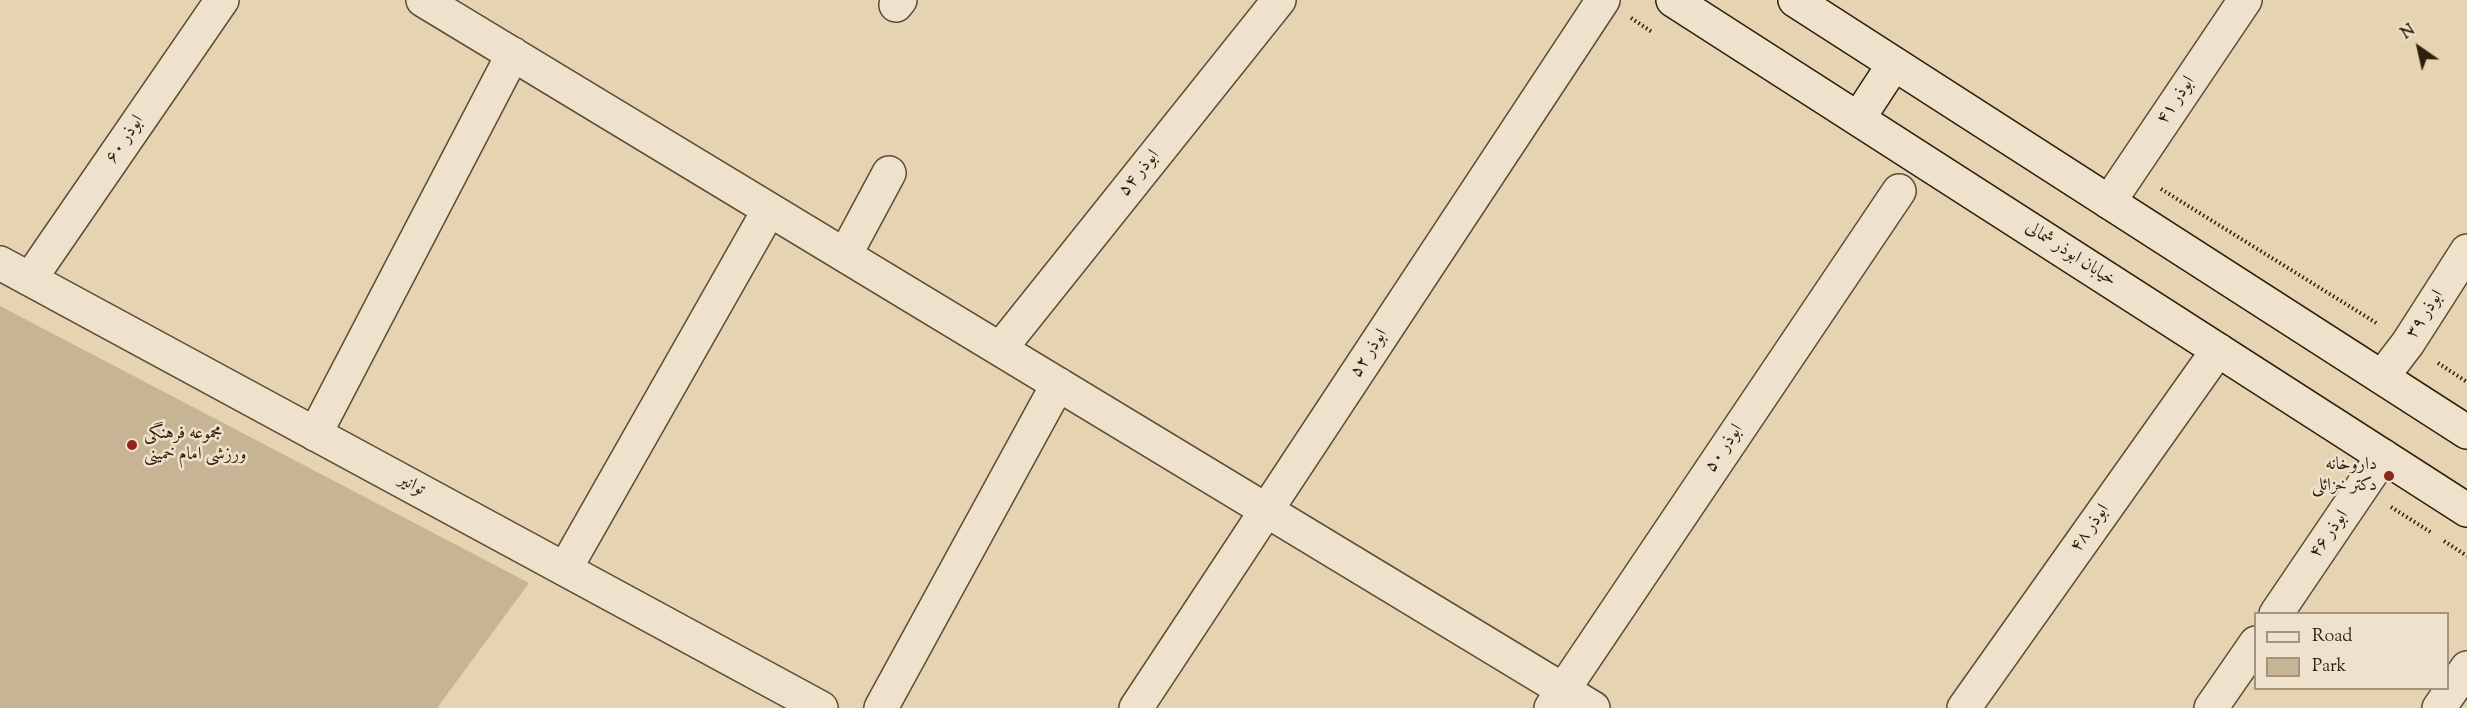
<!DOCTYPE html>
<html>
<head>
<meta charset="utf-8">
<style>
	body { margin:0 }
	#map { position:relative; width:2467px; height:708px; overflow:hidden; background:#e5d3b1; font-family:"Sorts Mill Goudy",serif }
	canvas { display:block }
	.legend { position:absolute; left:2254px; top:612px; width:195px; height:78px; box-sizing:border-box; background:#eee2cc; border:2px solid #a2947e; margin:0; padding:8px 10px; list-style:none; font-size:18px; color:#2f1f0a }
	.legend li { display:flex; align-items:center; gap:12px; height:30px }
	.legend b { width:30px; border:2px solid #a2947e }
	.north { position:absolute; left:2389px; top:18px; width:60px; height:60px; -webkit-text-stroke:4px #eee2cc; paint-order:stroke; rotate:326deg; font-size:16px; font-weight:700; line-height:24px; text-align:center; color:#2f1f0a }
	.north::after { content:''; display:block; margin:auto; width:21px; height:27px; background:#2f1f0a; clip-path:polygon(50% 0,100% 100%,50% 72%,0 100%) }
</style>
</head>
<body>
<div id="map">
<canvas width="2467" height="708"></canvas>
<ul class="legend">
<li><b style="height:8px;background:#eee2cc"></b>Road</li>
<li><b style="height:16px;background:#c6b495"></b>Park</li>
</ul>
<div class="north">N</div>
</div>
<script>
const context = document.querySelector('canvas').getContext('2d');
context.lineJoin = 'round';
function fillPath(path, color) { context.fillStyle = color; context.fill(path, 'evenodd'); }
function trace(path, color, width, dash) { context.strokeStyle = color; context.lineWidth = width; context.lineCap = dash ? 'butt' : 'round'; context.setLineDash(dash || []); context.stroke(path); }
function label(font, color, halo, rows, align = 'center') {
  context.font = font + ' "Sorts Mill Goudy",Amiri,serif'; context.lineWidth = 5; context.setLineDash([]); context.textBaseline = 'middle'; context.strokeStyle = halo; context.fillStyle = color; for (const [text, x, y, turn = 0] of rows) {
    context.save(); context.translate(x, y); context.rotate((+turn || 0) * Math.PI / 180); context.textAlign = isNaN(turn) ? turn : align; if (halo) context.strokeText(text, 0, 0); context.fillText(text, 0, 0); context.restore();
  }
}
const green = new Path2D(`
	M0,306L529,583L437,708H0Z`);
const path = new Path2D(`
	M1631,18L1652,32
	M2161,189L2378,324
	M2438,363L2467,382
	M2391,507L2432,533
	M2444,541L2467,556`);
const minor = new Path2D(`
	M423,0L1593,708
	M896,5L900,0
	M2109,202L2245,0
	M845,255L889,173
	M30,279L222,0
	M1000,349L1279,0
	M2382,377L2408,343L2467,251
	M315,434L513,54
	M565,569L769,210
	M2276,614L2383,456
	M881,708L1058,384
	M1136,708L1603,0
	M1551,708L1899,191
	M1964,708L2218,350
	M2211,708L2256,643
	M2439,708L2467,668`);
const tertiary = new Path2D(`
	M0,263L821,708`);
const secondary = new Path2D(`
	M1673,0L2467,510
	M1795,0L2467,432
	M1858,119L1894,64`);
const markers = [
	[132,445,6,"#8f2418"],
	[2389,476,6,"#8f2418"]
];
const streetNames = [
	["ابوذر ۴۱",2177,101,-56],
	["ابوذر ۶۰",126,140,-56],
	["ابوذر ۵۴",1140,174,-51],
	["خیابان ابوذر شمالی",2070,255,33],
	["ابوذر ۳۹",2426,315,-57],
	["ابوذر ۵۲",1370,354,-57],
	["ابوذر ۵۰",1725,449,-56],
	["توانیر",411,486,28],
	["ابوذر ۴۸",2091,529,-55],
	["ابوذر ۴۶",2330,535,-55]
];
const poiNames = [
	["مجموعه فرهنگی",144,435],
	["ورزشی امام خمینی",144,456],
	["داروخانه",2377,466,"right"],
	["دکتر خزائلی",2377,487,"right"]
];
fillPath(green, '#c6b495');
trace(minor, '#5c4c34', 36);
trace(tertiary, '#5c4c34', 36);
trace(secondary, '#2f1f0a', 36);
trace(path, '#2f1f0a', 4, [1.5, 3]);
trace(minor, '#eee2cc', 33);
trace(tertiary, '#eee2cc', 33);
trace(secondary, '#eee2cc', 33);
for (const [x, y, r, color] of markers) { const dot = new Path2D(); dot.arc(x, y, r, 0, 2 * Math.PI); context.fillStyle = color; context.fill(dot); trace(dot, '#eee2cc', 2); }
label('18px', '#2f1f0a', '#eee2cc', streetNames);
label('18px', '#2f1f0a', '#eee2cc', poiNames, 'left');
</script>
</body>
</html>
